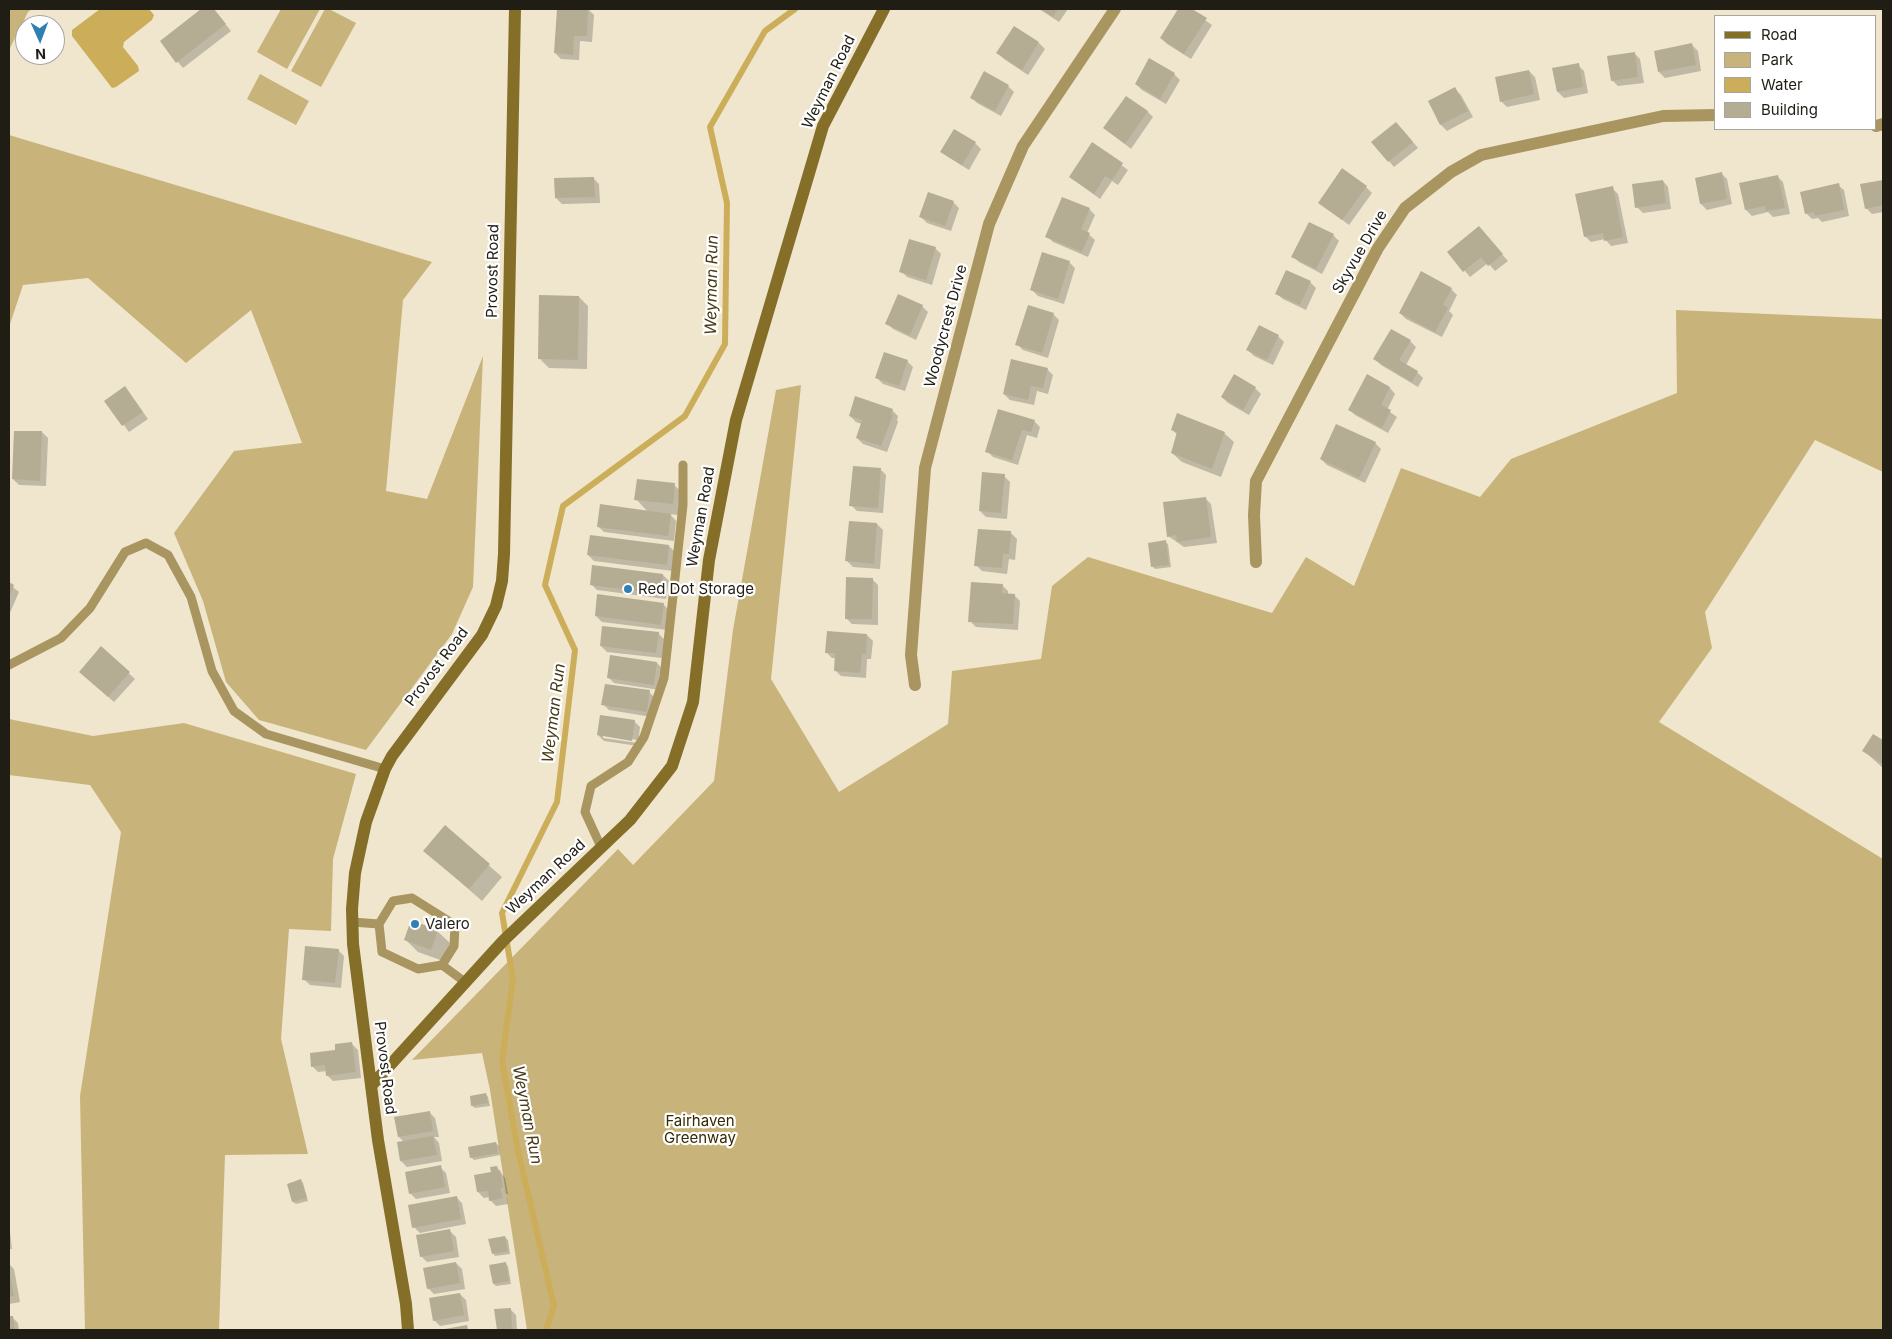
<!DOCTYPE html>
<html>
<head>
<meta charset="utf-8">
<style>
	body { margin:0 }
	#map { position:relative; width:1892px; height:1339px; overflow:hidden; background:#efe6cd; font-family:Inter,sans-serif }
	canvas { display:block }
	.frame { position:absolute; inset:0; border:10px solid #201d14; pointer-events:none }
	.legend { position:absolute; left:1714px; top:15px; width:162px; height:115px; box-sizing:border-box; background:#fff; border:1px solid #a6a5a1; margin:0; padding:6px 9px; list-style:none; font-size:15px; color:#201d14 }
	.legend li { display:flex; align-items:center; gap:10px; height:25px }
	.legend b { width:25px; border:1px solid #a6a5a1 }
	.north { position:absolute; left:15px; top:15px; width:50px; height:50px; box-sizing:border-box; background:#fff; border:1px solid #a6a5a1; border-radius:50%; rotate:178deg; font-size:14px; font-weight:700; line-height:20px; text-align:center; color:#201d14 }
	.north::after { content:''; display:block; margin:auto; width:18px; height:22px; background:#2f7fb0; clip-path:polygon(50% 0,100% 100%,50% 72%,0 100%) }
</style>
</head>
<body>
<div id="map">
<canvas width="1892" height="1339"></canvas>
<div class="frame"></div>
<ul class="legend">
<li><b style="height:6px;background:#856e28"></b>Road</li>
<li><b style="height:14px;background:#c8b37a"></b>Park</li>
<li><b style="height:14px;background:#ccae5a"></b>Water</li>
<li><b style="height:14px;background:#b5ac94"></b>Building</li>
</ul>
<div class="north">N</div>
</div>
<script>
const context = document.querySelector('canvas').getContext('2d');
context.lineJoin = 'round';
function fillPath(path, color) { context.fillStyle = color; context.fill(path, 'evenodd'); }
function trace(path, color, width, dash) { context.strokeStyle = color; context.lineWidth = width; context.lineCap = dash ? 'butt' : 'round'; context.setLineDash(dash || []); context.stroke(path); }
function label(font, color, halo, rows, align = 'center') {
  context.font = font + ' Inter,sans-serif'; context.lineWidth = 4.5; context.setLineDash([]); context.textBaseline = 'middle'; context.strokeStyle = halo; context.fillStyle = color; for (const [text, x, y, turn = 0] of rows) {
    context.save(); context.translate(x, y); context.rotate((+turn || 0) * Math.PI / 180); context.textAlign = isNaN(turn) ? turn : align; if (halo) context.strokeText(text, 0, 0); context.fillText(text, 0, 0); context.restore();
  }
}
const green = new Path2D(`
	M9,9H32L28,12L9,50Z
	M281,9H320L287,69L257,52Z
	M325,9H329L356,23L321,87L291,71Z
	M260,74L309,101L296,125L247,99Z
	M9,135L432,262L403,300L386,491L427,499L483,356L473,587L452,634L366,750L259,720L226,682L203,601L174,533L234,451L302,443L251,310L186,363L88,278L23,285L9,327Z
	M1676,310L1883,319V472L1815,440L1705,612L1712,648L1659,722L1883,859V1330H527L490,1090L482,1053L412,1060L618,849L633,865L714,781L733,630L776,390L801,385L771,679L839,792L948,724L952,671L1041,659L1052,586L1088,557L1272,613L1306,557L1354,586L1401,468L1480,497L1511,459L1677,393Z
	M9,719L93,736L184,723L356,774L333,859L331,931L289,929L281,1039L308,1154L225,1155L219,1330H85L80,1096L121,832L90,785L9,775Z`);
const water = new Path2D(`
	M100,9H149L154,15L152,20L124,42L123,47L138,66L139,71L116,87L112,88L72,36V30Z`);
const shadow = new Path2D(`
	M203,9H213L231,31L183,68L161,42Z
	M558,9H588L594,15L592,42L580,41L579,60L561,59L555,53Z
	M1039,9H1068L1059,22Z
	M1180,9H1189L1212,25L1191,59L1167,44L1161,38Z
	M1039,43L1045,49L1028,75L1004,59L998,53Z
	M1692,45L1698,51L1701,71L1665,78L1659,72Z
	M1634,53L1640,59L1644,83L1618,86L1612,80Z
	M1578,65L1584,71L1588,93L1564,98L1558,92Z
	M1529,71L1535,77L1540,100L1507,107L1501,101Z
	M1174,74L1180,80L1166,104L1142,90L1136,84Z
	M1008,86L1014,92L1001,116L977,103L971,97Z
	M1455,89L1461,95L1473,117L1447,131L1441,125L1430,102Z
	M1147,111L1153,117L1131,149L1105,128Z
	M1402,129L1418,148L1394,167L1389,161Z
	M975,143L981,149L969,170L948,157L942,152Z
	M1093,144L1128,170L1118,185L1112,181L1100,199L1070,177Z
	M1721,173L1727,179L1732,204L1707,210L1701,204Z
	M1777,176L1783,182L1790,214L1773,217L1768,212L1752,216L1746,210Z
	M593,178L599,184L600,203L562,204L556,198Z
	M1663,181L1668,187L1671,209L1643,213L1637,207Z
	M1883,181V212L1872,214L1866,208L1861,185Z
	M1838,185L1844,190L1849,216L1822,222L1818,218L1812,219L1806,213Z
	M1366,187L1372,193L1349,225L1320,203Z
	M1612,188L1618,194L1628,243L1611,246L1605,239L1591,242L1585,236Z
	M953,202L959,208L951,231L927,223L921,217Z
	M1089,209L1095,215L1087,233L1095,240L1088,257L1053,242L1047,236Z
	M1484,234L1508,261L1495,271L1488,263L1470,277L1449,252Z
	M1333,235L1339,241L1322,274L1299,262L1293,256Z
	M935,248L941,254L932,285L907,277L901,271Z
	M1069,262L1075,268L1064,304L1038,296L1032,290Z
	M1310,282L1316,288L1306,310L1283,299L1277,294Z
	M1451,289L1457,295L1449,311L1453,315L1442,337L1406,319L1400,313Z
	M579,297L588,306L587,369L549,368L540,359Z
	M922,306L928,312L916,340L893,329L887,323Z
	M1053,314L1059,320L1048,358L1023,350L1017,344Z
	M1259,327L1278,336L1284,342L1273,365L1254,356L1248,350Z
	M1391,330L1410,341L1416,347L1406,365L1417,372L1423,378L1418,387L1381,365L1375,359Z
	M907,361L913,367L905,391L883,384L877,378Z
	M1047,369L1053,375L1048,394L1037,391L1034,405L1010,400L1004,394Z
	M1368,376L1390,388L1395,394L1387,410L1397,417L1388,433L1355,415L1350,410Z
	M125,388L148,419L129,432L106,401Z
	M1255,388L1261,394L1249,415L1228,403L1222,397Z
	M892,410L898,416L897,420L898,422L887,452L863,444L857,438L862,424L856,422L850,416Z
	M1034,421L1040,427L1037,438L1027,435L1018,465L993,457L987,451Z
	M1172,430L1224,433L1234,442L1221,477L1182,462L1172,453L1178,435Z
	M42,432L48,438L46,486L19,485L13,479Z
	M1375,443L1381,449L1365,483L1327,465L1321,459Z
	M880,469L886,475L883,513L857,511L851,505Z
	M1004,476L1010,482L1007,519L986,517L980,511Z
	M674,485L687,497L685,516L670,514L676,521L674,541L604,532L598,526L648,512L636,499Z
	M1205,498L1211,504L1217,543L1184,547L1168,536Z
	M877,524L883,530L880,569L853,567L847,561Z
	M1011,533L1017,539L1015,560L1009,559L1007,574L982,571L976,565Z
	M1165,542L1168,544L1171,567L1155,569L1153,567Z
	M669,546L675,552L673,571L594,561L588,555Z
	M663,575L669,581L666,599L597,590L591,584Z
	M872,579L878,585V625L852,624L846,618Z
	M9,584L19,592L9,615Z
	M1002,585L1008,591V594L1014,595L1020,601L1018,630L976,627L970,621Z
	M663,604L669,610L667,630L602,622L596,616Z
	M658,633L664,639L662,658L607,652L601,646Z
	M867,635L873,641L871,659H867L866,678L841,676L835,670L836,658H832L826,652Z
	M101,648L135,679L114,702L86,677Z
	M657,663L663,669L660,690L614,683L608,677Z
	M649,692L655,698L652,717L609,710L603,704Z
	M634,721L640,727L638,746L604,741L598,735ZM603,735L638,740V743L603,738Z
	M1874,735L1883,741V768L1864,751Z
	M445,827L502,877L482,901L425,851Z
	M437,931L450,943L443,961L418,952L406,940Z
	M338,950L344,956L341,988L310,985L304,979Z
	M352,1044L358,1050L361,1078L333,1081L327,1075V1071L318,1072L312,1066Z
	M486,1094L488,1097L490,1106L475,1108L472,1106Z
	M429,1112L435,1118L439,1137H434L439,1143L442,1161L407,1167L401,1161L404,1142L399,1137Z
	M496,1143L499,1146L500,1155L474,1160L471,1157Z
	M440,1167L446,1173L450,1193L416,1199L410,1193Z
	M497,1167L505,1178L508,1194H506L508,1204L496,1206L490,1200V1197L484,1198L478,1192Z
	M301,1181L303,1183L308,1201L296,1204L293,1202Z
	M456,1197L462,1203L466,1224L420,1233L414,1227Z
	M9,1223L12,1249H9Z
	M450,1231L456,1237L459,1257L427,1262L421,1256Z
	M505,1237L508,1240L510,1254L495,1256L493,1253Z
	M456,1263L462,1269L465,1289L434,1294L428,1288Z
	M505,1263L508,1266L511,1284L496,1286L494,1284Z
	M9,1264L14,1269L20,1302L9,1304Z
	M460,1294L466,1300L469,1321L440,1326L434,1320Z
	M510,1309L516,1315L517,1330H498L496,1310Z
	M9,1317H12L18,1323L19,1330H9Z`);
const stream = new Path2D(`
	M546,1330L554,1306L517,1146L502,1060L513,979L502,913L557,802L575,650L545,585L563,506L685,416L725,344L727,203L710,127L765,31L795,9`);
const building = new Path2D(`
	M201,9H214L226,24L176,63L160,41Z
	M557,9H588L587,36H574L573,55L554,53Z
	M1041,9H1058L1053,17Z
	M1178,9H1192L1207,18L1184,54L1160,38Z
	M1014,26L1039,42L1022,70L996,53Z
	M1692,43L1696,65L1658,72L1654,51Z
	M1635,52L1638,77L1611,81L1607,56Z
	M1149,58L1175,73L1160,99L1135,84Z
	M1579,63L1583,87L1557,92L1552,68Z
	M1529,70L1534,94L1500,102L1495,77Z
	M984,71L1009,85L995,111L970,98Z
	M1455,87L1468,111L1440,125L1428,101Z
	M1126,96L1148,111L1125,144L1103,128Z
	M1396,122L1413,142L1388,162L1371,142Z
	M954,129L976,142L962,165L940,152Z
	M1092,142L1123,163L1112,180L1105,176L1094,194L1069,177Z
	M1342,168L1367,186L1342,220L1318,203Z
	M1722,172L1727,199L1700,204L1695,178Z
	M1778,175L1785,208L1766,211L1765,206L1745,210L1739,183Z
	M594,177L595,197L555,198L554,178Z
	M1663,180L1666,203L1635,208L1632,184Z
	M1883,180V205L1865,209L1860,184Z
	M1839,183L1844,210L1815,216L1814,212L1805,214L1800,192Z
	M1613,186L1623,237L1604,241L1603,233L1584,237L1575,194Z
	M928,192L954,201L945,226L919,217Z
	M1062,197L1090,208L1081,229L1090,233L1082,252L1045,237Z
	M1309,222L1334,234L1316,269L1291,257Z
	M1479,226L1503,254L1488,266L1481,257L1463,272L1447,252Z
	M909,239L936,247L926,280L899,272Z
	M1042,252L1070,261L1058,299L1030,290Z
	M1286,270L1311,281L1300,305L1275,294Z
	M1421,271L1452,288L1443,305L1448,308L1435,332L1399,313Z
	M898,294L923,305L910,335L885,324Z
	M539,295L579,296L578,360L538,359Z
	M1028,305L1054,313L1042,353L1015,345Z
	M1259,325L1279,335L1267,360L1246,350Z
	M1391,329L1411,340L1399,360L1418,371L1412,382L1373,359Z
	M884,352L908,360L899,386L875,378Z
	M1011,359L1048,368L1043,388L1031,386L1028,400L1003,394Z
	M1234,374L1256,387L1243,410L1221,397Z
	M1367,374L1390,387L1381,405L1391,410L1382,428L1348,410Z
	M125,386L143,412L122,426L104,401Z
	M855,396L893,409L891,414L893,415L881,446L856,438L862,420L849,416Z
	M998,409L1035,420L1031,432L1022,430L1012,460L985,452Z
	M1177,413L1225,432L1212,469L1171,453L1177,432L1171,430Z
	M1336,424L1376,442L1359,478L1320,459Z
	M14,431H42L40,481L12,479Z
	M853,466L881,468L878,508L849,506Z
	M982,472L1005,474L1001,513L979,511Z
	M637,479L675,483L673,504L634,500Z
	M1206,497L1211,537L1177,542L1176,535L1167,537L1163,502Z
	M600,504L671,514L668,536L597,527Z
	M849,521L877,523L874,564L845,561Z
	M978,529L1011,531L1009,554H1003L1002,568L974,566Z
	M590,535L669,545L667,565L587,555Z
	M1166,540L1169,565L1151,567L1148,543Z
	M592,565L663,574L661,594L590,585Z
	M846,577L873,578L872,619H845Z
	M9,582L14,585L9,597Z
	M971,582L1003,584L1002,593L1015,594L1013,624L968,622Z
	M597,594L664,603L661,625L595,616Z
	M602,626L659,632L656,653L600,646Z
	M827,631L867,634L866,654H862L860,673L834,671L835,653H825Z
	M101,646L130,672L108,697L79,672Z
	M610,655L657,662L654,685L607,678Z
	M605,684L650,690L647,712L601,705Z
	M600,715L635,720L632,741L597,735Z
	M1873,734L1883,740V764L1862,751Z
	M445,825L490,864L469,889L423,851Z
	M411,920L438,930L431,950L404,940Z
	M305,946L339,949L335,983L302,980Z
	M352,1042L356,1072L326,1076L325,1065L311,1067L310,1053L335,1050V1044Z
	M486,1093L488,1103L471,1106L470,1096Z
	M430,1111L433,1131L398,1137L394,1117Z
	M433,1136L437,1155L400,1161L397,1142Z
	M496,1142L498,1153L470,1158L468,1147Z
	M441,1165L445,1187L409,1194L405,1172Z
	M497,1166L498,1171L500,1170L503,1188H500L503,1198L489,1201L488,1191L477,1192L474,1175L491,1172L490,1167Z
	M301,1179L307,1198L292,1202L287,1184Z
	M457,1196L461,1219L412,1228L408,1205Z
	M450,1229L454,1251L420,1257L416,1235Z
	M505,1236L508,1251L492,1254L488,1239Z
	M456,1262L460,1283L427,1289L423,1268Z
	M506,1262L509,1281L493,1284L489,1265Z
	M9,1270L14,1296L9,1297Z
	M460,1293L464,1315L433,1321L429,1298Z
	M511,1308L512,1330H497L494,1309Z
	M9,1316H13L15,1330H9Z
	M467,1325L468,1330H445V1329Z`);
const lane = new Path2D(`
	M9,665L61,638L90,608L125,552L146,543L168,555L191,597L212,671L234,711L266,734L385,769
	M601,847L585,812L591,786L628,762L644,737L664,678L683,505V465
	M352,922L379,924L393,901L412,898L455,925L454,946L442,965L465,982
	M379,924L382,952L418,969L442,965`);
const street = new Path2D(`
	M1876,126L1883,124
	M1256,562L1254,515L1256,481L1378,248L1405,208L1451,172L1481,155L1663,116L1716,115
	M915,685L911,655L925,468L989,224L1023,146L1115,9`);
const secondary = new Path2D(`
	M371,1086L503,941L630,820L672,766L693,702L709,560L736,420L823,126L884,9
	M408,1330L406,1304L378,1140L353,944L352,909L355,873L366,822L385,769L392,756L482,635L496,606L502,581L504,554L515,9`);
const markers = [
	[628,589,5,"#2f7fb0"],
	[415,924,5,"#2f7fb0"]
];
const streetNames = [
	["Weyman Road",829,82,-64],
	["Skyvue Drive",1360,252,-60],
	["Provost Road",493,271,-89],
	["Woodycrest Drive",946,326,-75],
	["Weyman Road",701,517,-80],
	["Provost Road",437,667,-53],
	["Weyman Road",546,877,-43],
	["Provost Road",385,1068,83]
];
const poiNames = [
	["Red Dot Storage",638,589],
	["Valero",425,924]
];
const parkNames = [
	["Fairhaven",700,1121],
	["Greenway",700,1138]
];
const waterNames = [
	["Weyman Run",712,285,-89],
	["Weyman Run",554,713,-83],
	["Weyman Run",527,1115,79]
];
fillPath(green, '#c8b37a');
fillPath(water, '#ccae5a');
fillPath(shadow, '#0003');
trace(stream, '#ccae5a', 6);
fillPath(building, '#b5ac94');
trace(lane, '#a9955f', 9);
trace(street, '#a9955f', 12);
trace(secondary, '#856e28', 12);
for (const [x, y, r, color] of markers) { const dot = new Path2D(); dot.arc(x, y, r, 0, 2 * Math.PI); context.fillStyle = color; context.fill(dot); trace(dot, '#fff', 2); }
label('15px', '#201d14', '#fff', streetNames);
label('15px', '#201d14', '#fff', poiNames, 'left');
label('15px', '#362903', '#fff', parkNames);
label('italic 16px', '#473a16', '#fff', waterNames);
</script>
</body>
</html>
